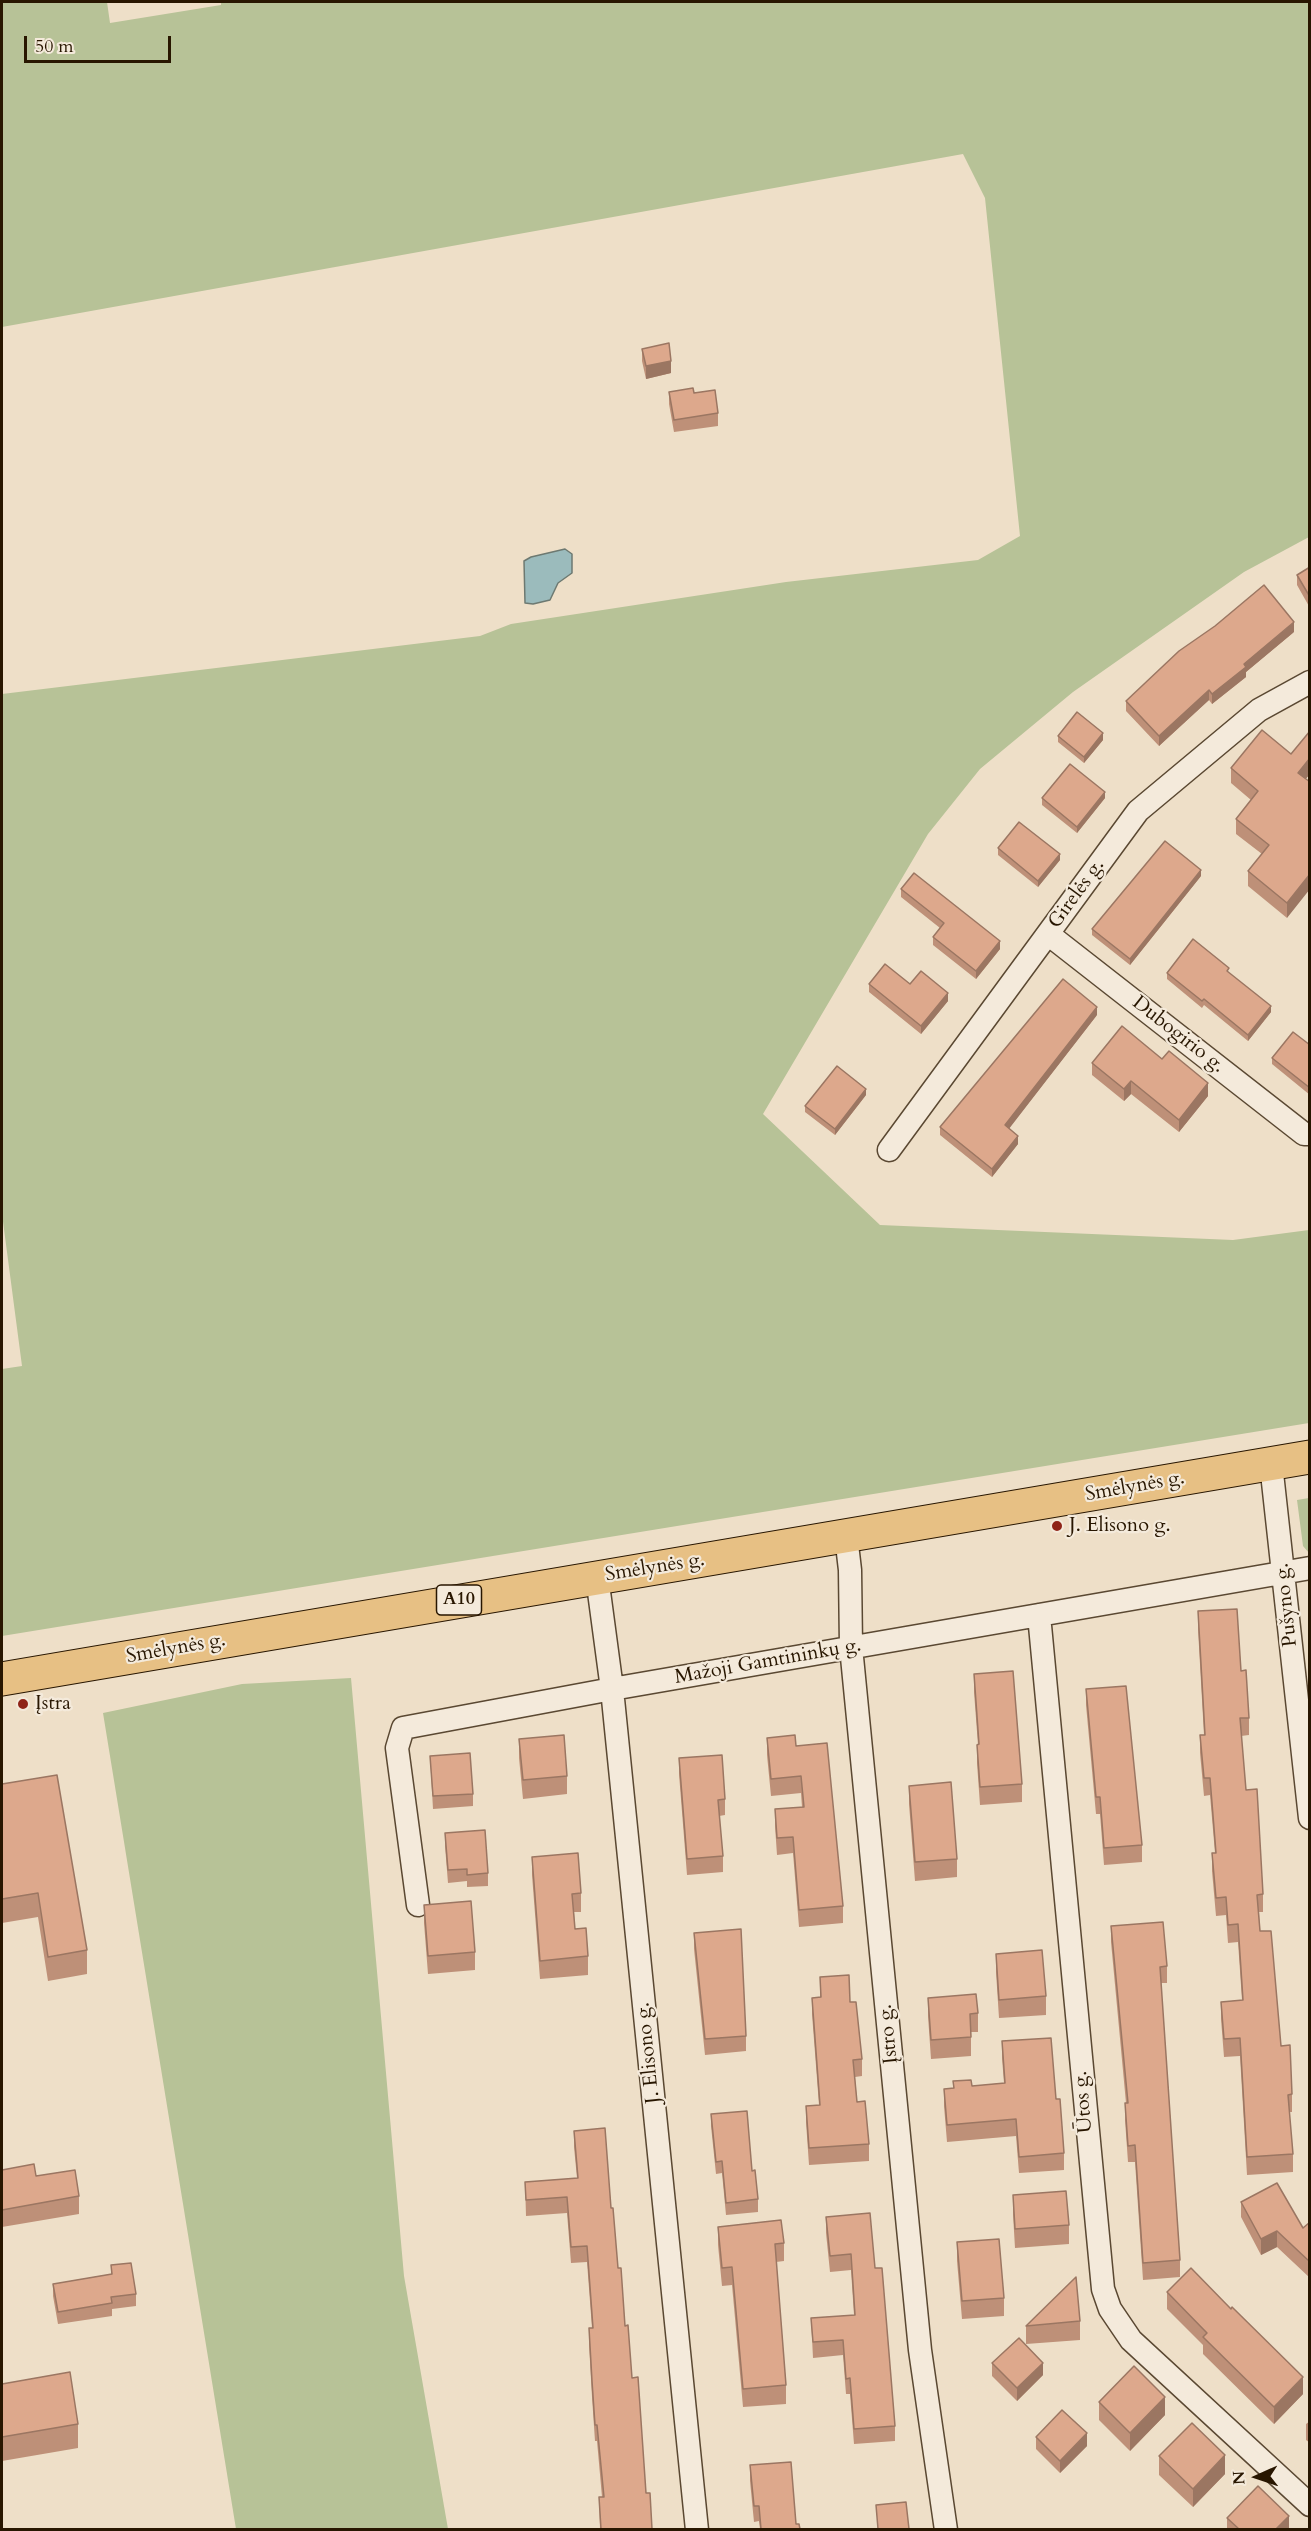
<!DOCTYPE html>
<html>
<head>
<meta charset="utf-8">
<style>
	body { margin:0 }
	#map { position:relative; width:1311px; height:2531px; overflow:hidden; background:#eedfc8; font-family:Cardo,serif }
	canvas { display:block }
	.frame { position:absolute; inset:0; border:3px solid #281600; pointer-events:none }
	.north { position:absolute; left:1227px; top:2447px; width:60px; height:60px; -webkit-text-stroke:4px #f4eadb; paint-order:stroke; rotate:267deg; font-size:16px; font-weight:700; line-height:24px; text-align:center; color:#281600 }
	.north::after { content:''; display:block; margin:auto; width:21px; height:27px; background:#281600; clip-path:polygon(50% 0,100% 100%,50% 72%,0 100%) }
	.scale { position:absolute; left:24px; top:36px; width:147px; height:27px; box-sizing:border-box; border:3px solid #281600; border-top:0; padding-left:8px; font-size:18px; line-height:21px; white-space:nowrap; color:#281600; -webkit-text-stroke:4px #f4eadb; paint-order:stroke }
</style>
</head>
<body>
<div id="map">
<canvas width="1311" height="2531"></canvas>
<div class="frame"></div>
<div class="north">N</div>
<div class="scale">50 m</div>
</div>
<script>
const context = document.querySelector('canvas').getContext('2d');
context.lineJoin = 'round';
function fillPath(path, color) { context.fillStyle = color; context.fill(path, 'evenodd'); }
function trace(path, color, width, dash) { context.strokeStyle = color; context.lineWidth = width; context.lineCap = dash ? 'butt' : 'round'; context.setLineDash(dash || []); context.stroke(path); }
function label(font, color, halo, rows, align = 'center') {
  context.font = font + ' Cardo,serif'; context.lineWidth = 4.5; context.setLineDash([]); context.textBaseline = 'middle'; context.strokeStyle = halo; context.fillStyle = color; for (const [text, x, y, turn = 0] of rows) {
    context.save(); context.translate(x, y); context.rotate((+turn || 0) * Math.PI / 180); context.textAlign = isNaN(turn) ? turn : align; if (halo) context.strokeText(text, 0, 0); context.fillText(text, 0, 0); context.restore();
  }
}
const green = new Path2D(`
	M2,2H107L110,23L221,5V2H1309V537L1244,572L1073,692L980,769L928,834L763,1114L880,1225L1233,1240L1309,1230V1423L2,1636V1369L22,1366L2,1214V694L480,636L511,624L786,582L978,560L1020,536L985,198L963,154L2,327Z
	M1309,1498H1310L1309,1553L1303,1546L1297,1500Z
	M351,1678L404,2276L448,2529H236L103,1713L242,1684Z`);
const water = new Path2D(`
	M565,549L572,554V573L558,583L550,600L533,604L525,603L524,561L531,557Z`);
const street = new Path2D(`
	M1048,934L1304,1134H1310
	M889,1150L1138,811L1259,710L1310,682
	M1271,1464L1310,1818
	M846,1536L850,1570L851,1647L920,2350L946,2530
	M597,1577L612,1689L697,2530
	M1039,1615L1103,2289L1110,2309L1131,2340L1310,2505
	M418,1905L397,1748L403,1728L612,1689L1310,1568`);
const highway = new Path2D(`
	M2,1679L1310,1457`);
const wall = new Path2D(`
	M642,349L671,373L646,379L642,361Z
	M669,392L694,393L718,413V426L674,432L669,404Z
	M1310,567V608L1297,585V575Z
	M1294,632L1246,672V677L1212,704L1209,700L1159,746L1126,711V701Z
	M1310,731V774L1305,779L1287,918L1248,886V871L1262,854L1236,834V819L1251,800L1231,783V768L1291,754Z
	M1058,736L1103,740L1084,763L1058,742Z
	M1042,798H1105L1077,833L1042,805Z
	M998,848L1060,860L1038,887L998,855Z
	M1201,876L1130,965L1092,935V929Z
	M901,889L1000,949L976,979L933,945V937L940,928L901,897Z
	M1167,973H1229L1271,1012L1248,1041L1204,1005L1202,1008L1167,979Z
	M869,984H910L948,1001L921,1034L869,992Z
	M1097,1015L1009,1128L1018,1144L992,1177L940,1135V1127Z
	M1310,1045V1095L1272,1064V1058Z
	M1162,1059L1208,1096L1179,1132L1131,1094L1124,1101L1092,1075V1063Z
	M866,1095L835,1135L805,1112V1106Z
	M1198,1611L1241,1671L1249,1718V1735L1241,1736L1246,1790L1263,1894V1912H1259L1260,1931L1281,2046L1292,2094V2112H1289L1293,2154V2172L1247,2175L1240,2056L1224,2057L1221,2019V2002L1242,2000L1238,1942L1228,1943L1226,1915L1216,1916L1212,1871V1853H1215L1210,1795L1204,1796L1200,1753V1735H1204L1198,1629Z
	M974,1674L1022,1784V1802L980,1805L977,1763V1745H978L974,1692Z
	M1086,1689L1142,1845V1862L1104,1865L1100,1814H1096L1086,1705Z
	M767,1738L796,1746L843,1906V1923L799,1927L793,1853L777,1855L775,1826V1809L802,1807L801,1793L771,1796L767,1755Z
	M519,1739L567,1776V1794L523,1799L519,1758Z
	M430,1756L473,1794V1806L433,1809Z
	M679,1758L725,1799V1815L719,1816L723,1856V1872L687,1875L679,1774Z
	M2,1784L87,1950V1974L48,1981L38,1917L2,1923Z
	M909,1786L957,1859V1877L915,1881L909,1804Z
	M445,1833L488,1873V1886L467,1887V1881L448,1883L445,1846Z
	M532,1857L581,1893V1912H574L575,1929L588,1956V1975L540,1979L532,1875Z
	M424,1905L475,1952V1970L428,1974L424,1923Z
	M1111,1926L1167,1966V1983H1161L1180,2260V2277L1143,2280L1135,2162H1128L1125,2120L1126,2103L1111,1942Z
	M694,1933L746,2036V2051L705,2055L694,1949Z
	M996,1954L1046,1996V2015L999,2018L996,1972Z
	M820,1977L850,2002L862,2059V2076L855,2077L857,2102L869,2144V2161L809,2165L806,2122V2106L819,2105L812,2014V1998L820,1997Z
	M928,1998L978,2013V2032H971V2056L931,2059L928,2016Z
	M1002,2041L1056,2099L1064,2153V2170L1019,2173L1016,2136L947,2142L944,2106V2089L953,2088V2081L972,2086L1004,2083L1002,2058Z
	M711,2114L752,2171L758,2199V2212L726,2215L722,2173L716,2174L711,2126Z
	M574,2131L611,2208L625,2326L646,2493L652,2529H600L599,2497H602L597,2441H595L592,2397L589,2344V2328H592L587,2262L571,2263L567,2213L526,2216L525,2182L577,2178L574,2147Z
	M2,2170L36,2176L79,2196V2214L2,2227Z
	M1013,2195L1069,2225V2244L1015,2248L1013,2214Z
	M1241,2202L1303,2228L1310,2222V2278L1277,2247L1261,2255L1241,2217Z
	M826,2217L875,2268L895,2426V2441L854,2444L850,2394H846L843,2355L813,2358L811,2318L854,2315L851,2270L830,2272L826,2233Z
	M718,2227L784,2243V2261L776,2262L786,2385V2404L743,2407L732,2285L722,2286L718,2245Z
	M957,2242L1004,2298V2316L962,2319L957,2261Z
	M111,2265L136,2294V2306L112,2309V2316L58,2324L53,2296V2284L111,2274Z
	M1167,2292L1303,2394L1274,2424L1203,2354V2345L1167,2309Z
	M1080,2321V2340L1026,2344V2326Z
	M992,2363L1043,2375L1017,2401L992,2376Z
	M2,2384L78,2424V2448L2,2461Z
	M1099,2402L1165,2415L1130,2451L1099,2420Z
	M1310,2421V2443L1306,2440V2424Z
	M1036,2437L1087,2446L1060,2473L1036,2449Z
	M1159,2456L1225,2474L1193,2507L1159,2475Z
	M750,2465L796,2524L800,2529H760L759,2521L754,2522L750,2481Z
	M1227,2518L1289,2529H1227Z`);
const shadedWall = new Path2D(`
	M671,361V373L646,379V366Z
	M1294,622V632L1246,672V677L1212,704V694L1244,664Z
	M1209,690V700L1159,746V736Z
	M1103,733V740L1084,763V757Z
	M1310,758V774L1298,788V773Z
	M1105,792V798L1077,833V827Z
	M1060,854V860L1038,887V881Z
	M1201,870V876L1130,965V959Z
	M1310,874V889L1287,918V903Z
	M1000,941V949L976,979V971Z
	M948,993V1001L921,1034V1026Z
	M1271,1006V1012L1248,1041V1035Z
	M1097,1007V1015L1005,1134V1125Z
	M1131,1081V1094L1124,1101V1089Z
	M1208,1083V1096L1179,1132V1120Z
	M866,1089V1095L835,1135V1129Z
	M1018,1136V1144L992,1177V1169Z
	M1277,2231V2247L1261,2255V2239Z
	M1043,2363V2375L1017,2401V2388Z
	M1303,2377V2394L1274,2424V2407Z
	M1165,2397V2415L1130,2451V2433Z
	M1087,2433V2446L1060,2473V2461Z
	M1225,2455V2474L1193,2507V2489Z
	M1289,2516V2529H1276Z`);
const building = new Path2D(`
	M669,343L671,361L646,366L642,349Z
	M693,388L694,393L715,390L718,413L674,420L669,392Z
	M1310,567V597L1297,575Z
	M1264,585L1294,622L1244,664L1246,667L1212,694L1209,690L1159,736L1126,701L1179,651L1215,626Z
	M1077,712L1103,733L1084,757L1058,736Z
	M1262,730L1291,754L1310,731V758L1298,773L1310,782V874L1287,903L1248,871L1269,845L1236,819L1258,791L1231,768Z
	M1070,764L1105,792L1077,827L1042,798Z
	M1019,822L1060,854L1038,881L998,848Z
	M1165,841L1201,870L1130,959L1092,929Z
	M914,873L1000,941L976,971L933,937L944,923L901,889Z
	M1193,939L1229,968L1227,971L1271,1006L1248,1035L1204,999L1202,1001L1167,973Z
	M885,964L910,984L921,971L948,993L921,1026L869,984Z
	M1063,979L1097,1007L1005,1125L1018,1136L992,1169L940,1127Z
	M1122,1026L1162,1059L1169,1051L1208,1083L1179,1120L1131,1081L1124,1089L1092,1063Z
	M1293,1032L1310,1045V1088L1272,1058Z
	M837,1066L866,1089L835,1129L805,1106Z
	M1237,1609L1241,1671L1246,1670L1249,1718H1240L1246,1790L1257,1789L1263,1894L1257,1895L1260,1931H1271L1281,2046L1290,2045L1292,2094L1288,2095L1293,2154L1247,2157L1240,2038L1224,2039L1221,2002L1243,2000L1238,1924L1228,1925L1226,1897L1216,1898L1212,1853H1216L1210,1778H1204L1200,1735H1205L1198,1611Z
	M1013,1671L1022,1784L980,1787L977,1745L979,1744L974,1674Z
	M1126,1686L1142,1845L1104,1848L1100,1797H1096L1086,1689Z
	M564,1735L567,1776L523,1780L519,1739Z
	M795,1735L796,1746L827,1743L843,1906L799,1910L793,1837L777,1838L775,1809L804,1807L801,1776L771,1779L767,1738Z
	M470,1753L473,1794L433,1796L430,1756Z
	M722,1755L725,1799L718,1800L723,1856L687,1859L679,1758Z
	M57,1775L87,1950L48,1957L38,1893L2,1899V1784Z
	M951,1782L957,1859L915,1862L909,1786Z
	M485,1830L488,1873L467,1875V1869L448,1870L445,1833Z
	M578,1853L581,1893L572,1894L575,1929L586,1928L588,1956L540,1961L532,1857Z
	M471,1901L475,1952L428,1956L424,1905Z
	M1163,1922L1167,1966L1160,1967L1180,2260L1143,2263L1135,2145L1128,2146L1125,2103H1128L1111,1926Z
	M741,1929L746,2036L705,2039L694,1933Z
	M1042,1950L1046,1996L999,2000L996,1954Z
	M849,1975L850,2002H856L862,2059L853,2060L857,2102L865,2101L869,2144L809,2148L806,2106L820,2105L812,1998L821,1997L820,1977Z
	M976,1994L978,2013L970,2014L971,2037L931,2040L928,1998Z
	M1051,2038L1056,2099H1060L1064,2153L1019,2157L1016,2119L947,2125L944,2089L954,2088L953,2081L971,2080L972,2086L1005,2083L1002,2041Z
	M747,2111L752,2171L755,2170L758,2199L726,2203L722,2161L716,2162L711,2114Z
	M605,2128L611,2208H613L618,2268H621L625,2326L628,2325L632,2378L638,2377L646,2493H650L652,2529H601L599,2497H604L597,2425H595L592,2381L589,2328H593L587,2246L571,2247L567,2197L526,2200L525,2182L578,2178L574,2131Z
	M34,2164L36,2176L75,2170L79,2196L2,2210V2170Z
	M1277,2183L1303,2228L1310,2222V2262L1277,2231L1261,2239L1241,2202Z
	M1066,2191L1069,2225L1015,2229L1013,2195Z
	M870,2213L875,2268H882L895,2426L854,2429L850,2378L846,2379L843,2340L813,2342L811,2318L855,2315L851,2254L830,2256L826,2217Z
	M781,2220L784,2243L775,2244L786,2385L743,2389L732,2267L722,2268L718,2227Z
	M999,2239L1004,2298L962,2301L957,2242Z
	M131,2263L136,2294L111,2297L112,2303L58,2312L53,2284L112,2274L111,2265Z
	M1191,2268L1231,2309L1232,2307L1303,2377L1274,2407L1203,2337L1207,2333L1167,2292Z
	M1076,2277L1080,2321L1026,2326Z
	M1019,2338L1043,2363L1017,2388L992,2363Z
	M1134,2366L1165,2397L1130,2433L1099,2402Z
	M70,2372L78,2424L2,2437V2384Z
	M1062,2410L1087,2433L1060,2461L1036,2437Z
	M1192,2423L1225,2455L1193,2489L1159,2456Z
	M791,2462L796,2524H799L800,2529H761L759,2506H754L750,2465Z
	M1258,2486L1289,2516L1276,2529H1239L1227,2518Z
	M906,2502L909,2529H878L876,2505Z`);
const markers = [
	[1057,1526,6,"#8f2418"],
	[23,1704,6,"#8f2418"]
];
const shields = [
	[459,1600,45]
];
const shieldNames = [
	["A10",459,1600]
];
const streetNames = [
	["Girelės g.",1077,894,-54],
	["Dubogirio g.",1178,1035,38],
	["Smėlynės g.",1135,1487,-10],
	["Smėlynės g.",655,1568,-9],
	["Pušyno g.",1287,1605,-96],
	["Smėlynės g.",176,1649,-10],
	["Mažoji Gamtininkų g.",768,1662,-10],
	["Įstro g.",889,2034,-96],
	["J. Elisono g.",649,2053,-96],
	["Ūtos g.",1084,2102,-95]
];
const poiNames = [
	["J. Elisono g.",1069,1526],
	["Įstra",35,1704]
];
fillPath(green, '#b7c297');
fillPath(water, '#9bbbbc');
trace(water, '#6d7971', 1.5);
trace(street, '#5a4832', 25);
trace(highway, '#281600', 35);
trace(street, '#f4eadb', 22);
trace(highway, '#e7c084', 33);
fillPath(wall, '#be9078');
fillPath(shadedWall, '#9b7662');
fillPath(building, '#dda88c');
trace(building, '#9b7662', 1.5);
for (const [x, y, r, color] of markers) { const dot = new Path2D(); dot.arc(x, y, r, 0, 2 * Math.PI); context.fillStyle = color; context.fill(dot); trace(dot, '#f4eadb', 2); }
for (const [x, y, w] of shields) { const box = new Path2D(); box.roundRect(x - w / 2, y - 15, w, 30, 4.5); context.fillStyle = '#f4eadb'; context.fill(box); trace(box, '#281600', 1.5); }
label('bold 18px', '#281600', null, shieldNames);
label('20px', '#281600', '#f4eadb', streetNames);
label('20px', '#281600', '#f4eadb', poiNames, 'left');
</script>
</body>
</html>
